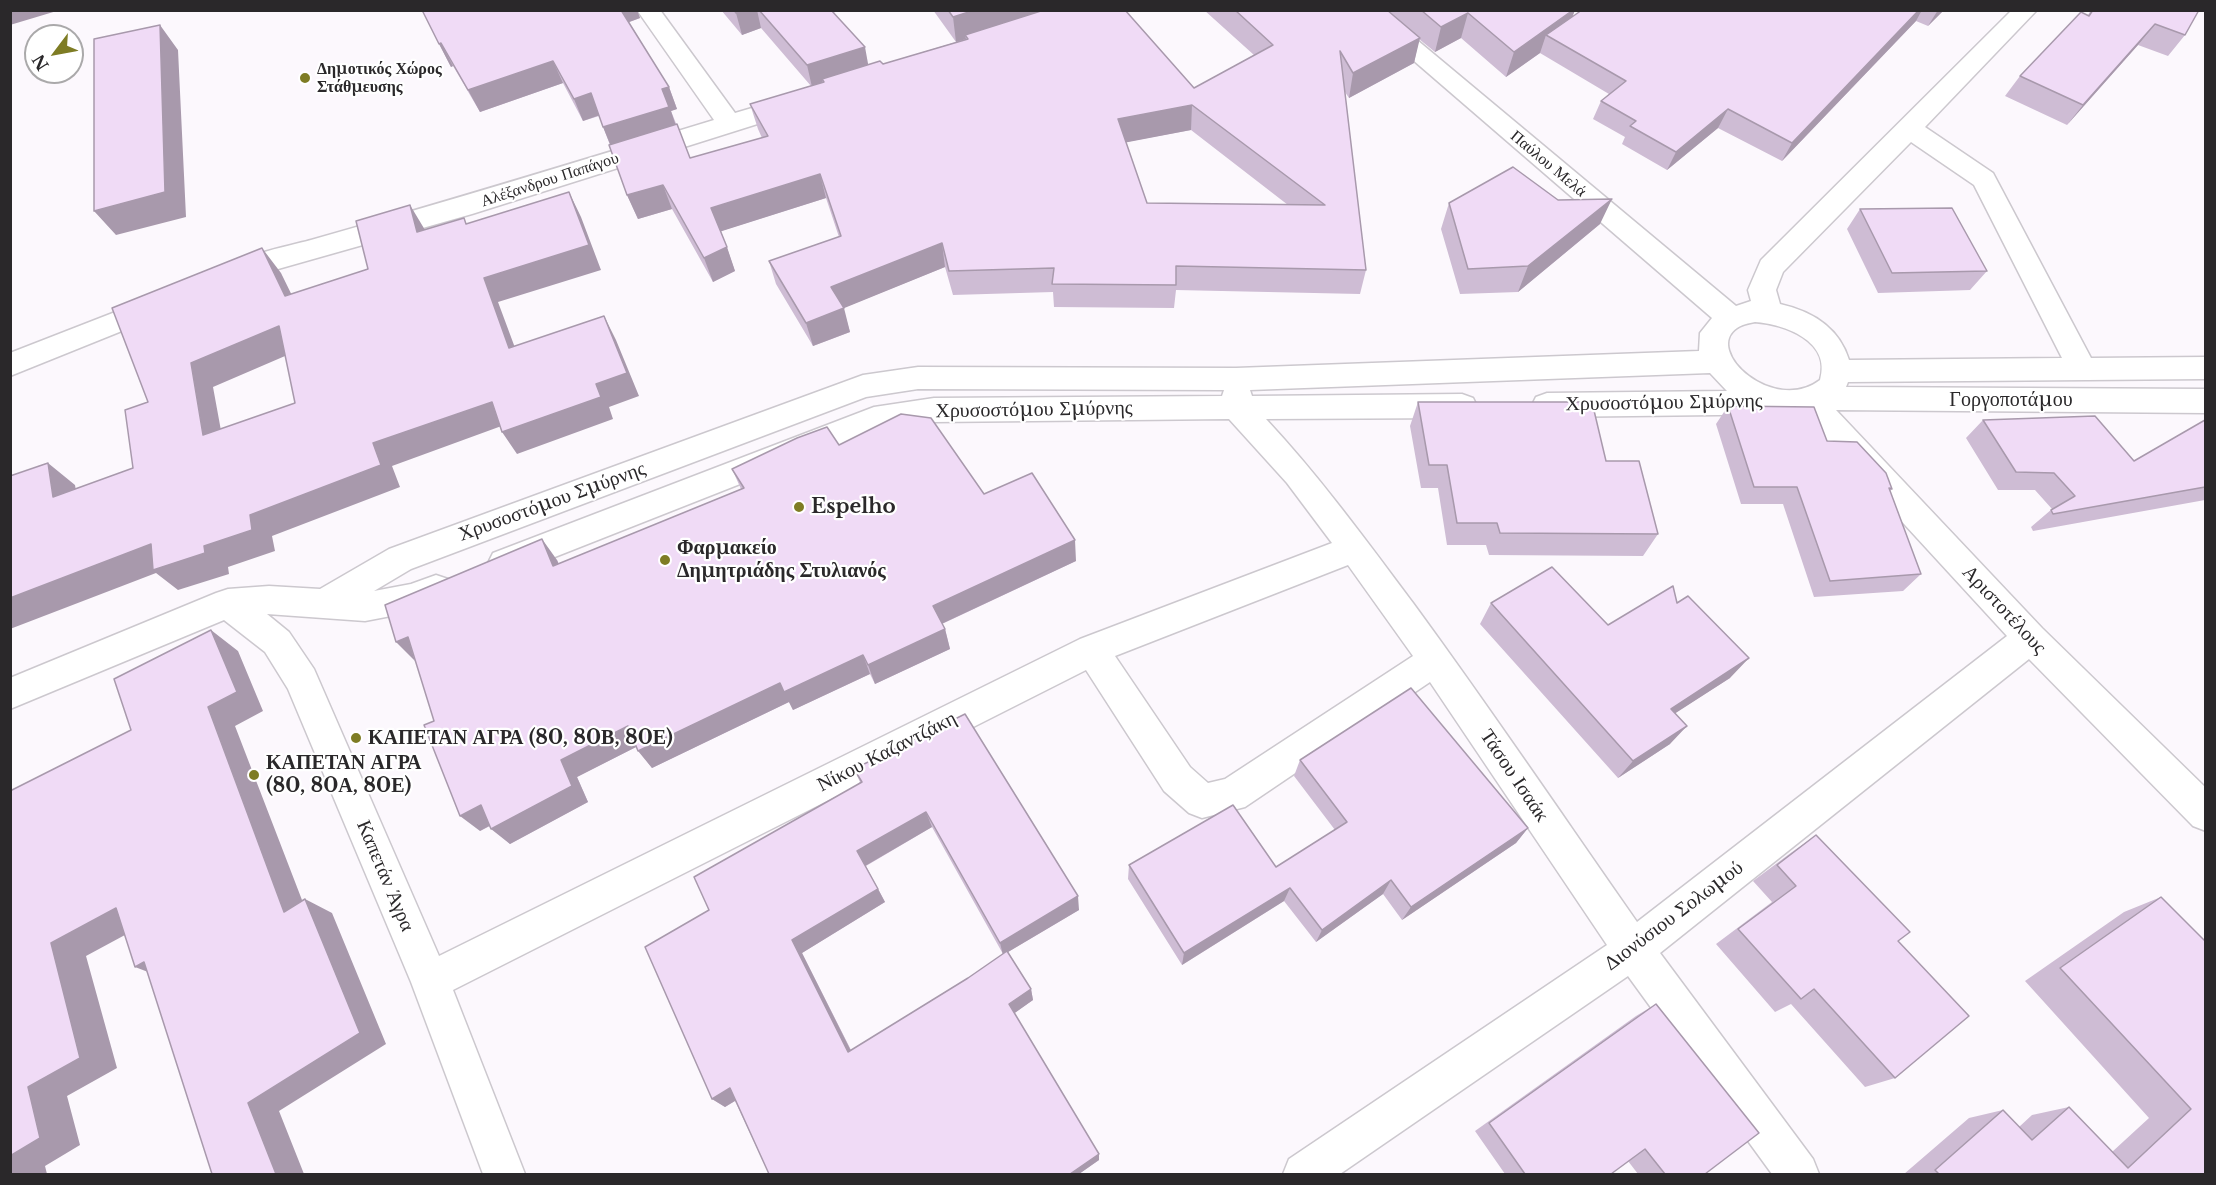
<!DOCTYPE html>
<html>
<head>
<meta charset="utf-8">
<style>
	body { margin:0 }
	#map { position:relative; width:2216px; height:1185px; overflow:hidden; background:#fcf8fd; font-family:"Libre Baskerville",serif }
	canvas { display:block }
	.frame { position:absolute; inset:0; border:12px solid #2a282a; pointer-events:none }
	.north { position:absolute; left:24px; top:24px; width:60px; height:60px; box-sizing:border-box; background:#fff; border:2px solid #aaa9aa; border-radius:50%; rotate:238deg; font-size:16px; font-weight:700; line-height:24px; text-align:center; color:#2a282a }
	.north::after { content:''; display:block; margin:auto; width:21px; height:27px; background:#7e7c24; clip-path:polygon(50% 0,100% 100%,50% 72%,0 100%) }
</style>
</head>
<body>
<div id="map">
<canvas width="2216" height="1185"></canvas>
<div class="frame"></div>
<div class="north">N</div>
</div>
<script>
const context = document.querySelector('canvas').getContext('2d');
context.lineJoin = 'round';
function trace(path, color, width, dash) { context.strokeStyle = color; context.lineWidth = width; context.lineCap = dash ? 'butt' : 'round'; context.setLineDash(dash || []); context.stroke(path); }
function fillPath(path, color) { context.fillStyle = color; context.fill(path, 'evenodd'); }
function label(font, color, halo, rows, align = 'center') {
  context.font = font + ' "Libre Baskerville",serif'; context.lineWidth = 4.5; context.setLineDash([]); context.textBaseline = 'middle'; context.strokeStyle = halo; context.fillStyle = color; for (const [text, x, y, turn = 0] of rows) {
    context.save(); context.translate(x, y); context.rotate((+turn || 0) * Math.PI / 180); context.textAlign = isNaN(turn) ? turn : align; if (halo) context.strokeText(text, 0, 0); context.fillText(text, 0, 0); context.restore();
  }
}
const minor = new Path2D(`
	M637,10H660L735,113L796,95L805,97L809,103L805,109L472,214L271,271L229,287L219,284L215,277C226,258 289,246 311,240C446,202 580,161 714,120Z
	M1355,10H1381L1736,306L1751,301L1748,290L1761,260L2012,10H2037L1925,127L1993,173L2091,358L2206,357V379L1848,382L1846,387L2206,389V413L1836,410L2042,628L2206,788V831L2193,826L2029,659L1660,953L1813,1159L1819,1174H1772L1628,976L1340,1174H1283L1289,1159L1607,945L1430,682L1245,807L1202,818L1189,813L1164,791L1086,670L453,990L525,1174H483L411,982L288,689L265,652L224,620L10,709V678L216,593L228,589L269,586L320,589L389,549L863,375L918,367L1236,368L1699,351L1700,333L1712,318ZM1911,142L1974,185L2062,358L1849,360C1839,327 1811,311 1780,304L1776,290L1783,272ZM1755,322C1784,324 1832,341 1820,380C1774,415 1703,351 1737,328C1741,325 1749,323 1755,322ZM1710,373L1727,391L1547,393L1536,397L1532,405L1536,413L1547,417L1803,414L2007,636L1637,922C1563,816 1490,708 1413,603C1366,540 1320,477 1266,419L1462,418L1473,414L1477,406L1473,398L1462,394L1252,396L1250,390ZM918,389L1224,390L1222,396L934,398L874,407L493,553L488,563L493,573L504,577L877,430L934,422L1229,419L1287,483L1332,543L1080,639L439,956L314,669L289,632L267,614L365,621L412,612L448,599L452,589L448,579L436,575L411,584L374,591L411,569L866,397ZM1348,565L1413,656L1225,779L1208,783L1190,767L1115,656Z
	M159,295L169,298L173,305L169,312L10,376V353Z`);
const wall = new Path2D(`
	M422,10H637L640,18L629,22L669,87L677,109L671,111L690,158L762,138L758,129L750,104L811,86L761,28L742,35L721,10H840L833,13L868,65L883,64L956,42L933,10H1125L1194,88L1254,55L1204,10H1575L1572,17L1582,10H1944L1928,26L1916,21L1782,161L1718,128L1667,170L1622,144L1625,137L1593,119L1601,101L1609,94L1540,53L1506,77L1461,38L1435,52L1419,39L1414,63L1349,98L1345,92L1366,270L1360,294L1176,290L1174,308L1054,307L1053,292L953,295L945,267L843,308L850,332L813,346L776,284L769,261L839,237L826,198L721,231L735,271L713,282L672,209L638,219L627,195L610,145L599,116L583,121L563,83L480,112L453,66L451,67ZM1191,130L1288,205L1147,203L1126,142Z
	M2091,10H2199L2185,35L2168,56L2138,45L2067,125L2005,96L2020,76L2088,15Z
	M1449,203L1600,224L1518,292L1460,294L1441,229Z
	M1860,209L1987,271L1970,290L1878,293L1847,229Z
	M1418,402L1606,461L1658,534L1643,556L1489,555L1486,545H1447L1438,488H1421L1410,426Z
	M1728,406L1827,441L1892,489L1890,491L1921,574L1903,591L1814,597L1783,504H1741L1716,424Z
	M1983,420L2134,461L2205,420V500L2033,531L2031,527L2052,509L2035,490H1998L1966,438Z
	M839,445L984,494L1076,561L942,624L945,629L950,649L875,684L870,674L793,710L789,702L652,768L636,747L577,777L588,802L510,844L490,826L480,831L557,560L559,564L741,489L732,469Z
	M1491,603L1608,625L1677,603L1730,678L1675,713L1670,744L1618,778L1480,624Z
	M965,714L1079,910L1008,952L1031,989L1033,1000L1014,1013L1099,1154V1160L1079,1174H769L735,1101L725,1107L712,1099L709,910L860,782L854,769ZM932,827L1003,954L968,978L851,1050L802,953L885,902L866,866Z
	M1300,760L1528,828L1516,843L1402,920L1383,894L1316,942L1284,901L1182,965L1128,879L1129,865L1276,867L1335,830L1294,776Z
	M1816,835L1898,941L1895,1078L1865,1087L1791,1004L1775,1012L1716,944L1772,902L1753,881L1792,852Z
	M2161,897L2205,1174H1904L1969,1118L2003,1110L2019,1127L2032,1115L2069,1107L2112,1152L2149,1118L2025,981L2124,912Z
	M1656,1004L1705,1174H1638L1628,1161L1611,1174H1505L1475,1131L1636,1016Z`);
const shadedWall = new Path2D(`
	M10,10H60L10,25Z
	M619,10H637L640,18L624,24Z
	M743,10H757L761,28L742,35L736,13Z
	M975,10H1059L965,35L966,39L956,42L953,17Z
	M1573,10H1575L1566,34L1546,35L1540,53L1506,77L1514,52Z
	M1919,10H1922L1916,21L1782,161L1792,143Z
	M1938,10H1944L1928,26Z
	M1468,13L1461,38L1435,52L1441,27Z
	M2155,24L2138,45L2067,125L2083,105Z
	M160,25L178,50L186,217L116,235L94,211Z
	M1420,38L1414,63L1349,98L1353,73Z
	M441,43L453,66L451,67L439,44Z
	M865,47L869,69L822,79L823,84L812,87L807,65Z
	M553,61L563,83L480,112L468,90Z
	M669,87L677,109L671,111L677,129L612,149L603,127L662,89Z
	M591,93L600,115L583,121L574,99Z
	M1192,105L1191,130L1118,144V119Z
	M1728,109L1718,128L1667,170L1676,152Z
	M820,174L826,198L719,232L711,208Z
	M663,185L672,209L638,219L627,195Z
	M569,192L581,217L601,270L498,302L524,372L509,348L484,278Z
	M1612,199L1600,224L1518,292L1528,266Z
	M410,205L425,230L417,232Z
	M942,243L945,267L837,311L831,287Z
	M727,247L735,271L713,282L704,258Z
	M262,248L281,273L304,320L285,296Z
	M844,308L850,332L813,346L806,323Z
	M604,316L616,340L639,396L609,407L613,419L517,454L502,432L596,384Z
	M279,326L299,350L213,387L226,458L203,435L191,363Z
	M492,402L507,424L392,466L400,487L272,536L275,551L228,567L229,574L178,590L156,573L10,629V598L151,544L204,546L250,515L373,443Z
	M48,463L75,485L81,519L53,497Z
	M542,539L557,560L568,587L553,566Z
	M1075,540L1076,561L937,626L933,606Z
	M945,629L950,649L875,684L868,665Z
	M211,630L238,651L263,711L235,726L312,926L284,912L208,707Z
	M408,637L415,661L396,642Z
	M863,655L870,674L793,710L789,702L652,768L638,751L780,683Z
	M1749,658L1730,678L1654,727L1671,709Z
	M628,726L642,744L577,777L588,802L510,844L491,829L561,760Z
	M1687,726L1670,744L1618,778L1633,761Z
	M481,805L500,820L480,831L460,816Z
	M926,812L932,827L865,866L857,851Z
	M1528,828L1516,843L1402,920L1411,907Z
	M1391,880L1383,894L1316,942L1322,930Z
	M1290,888L1284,901L1182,965L1184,953Z
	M878,889L885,902L802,953L856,1061L848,1052L792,940Z
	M1078,896L1079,910L1003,955L1000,943Z
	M305,899L332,913L386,1044L279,1111L304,1174H276L248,1103Z
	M116,908L149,922L86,956L117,1068L67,1096L80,1145L45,1166L47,1174H10V1156L51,943Z
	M144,962L169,980L135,967Z
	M1031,989L1033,1000L1012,1015L1009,1004Z
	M730,1088L743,1096L725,1107L712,1099Z
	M1099,1154V1160L1079,1174H1070Z`);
const building = new Path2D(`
	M422,10H621L669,87L662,89L669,107L603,127L591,93L574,99L553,61L468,90L441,43L439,44Z
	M734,10H743L736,13Z
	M759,10H831L865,47L807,65Z
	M948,10H975L953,17Z
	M1044,10H1125L1194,88L1273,45L1235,10H1387L1420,38L1353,73L1340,51L1366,270L1176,266V285L1052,284L1054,268L949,271L942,243L831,287L844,308L806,323L769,261L841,236L820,174L711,208L727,247L704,258L663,185L627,195L609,145L677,124L690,158L768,136L750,104L824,82L822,79L880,61L883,64L968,39L965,35ZM1192,105L1325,205L1147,203L1118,119Z
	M1421,10H1573L1514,52L1468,13L1441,27Z
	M1582,10H1919L1792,143L1728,109L1676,152L1630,126L1636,121L1601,101L1626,81L1546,35Z
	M2093,10H2199L2185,35L2155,24L2083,105L2020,76L2081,12L2089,16Z
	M160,25L165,192L94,211V39Z
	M1513,167L1558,200L1612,199L1528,266L1468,269L1449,203Z
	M569,192L589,245L484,278L509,348L604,316L627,373L596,384L601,397L502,432L492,402L373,443L381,465L250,515L252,530L204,546L205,553L153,570L151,544L10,598V476L48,463L53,497L133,468L125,410L148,402L112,308L262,248L285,296L368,269L356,221L410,205L417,232L464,218L466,224ZM279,326L295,403L203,435L191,363Z
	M1952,208L1987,271L1892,273L1860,209Z
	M1418,402H1592L1606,461H1639L1658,534L1500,533L1497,523H1457L1447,465H1429Z
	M1728,406L1814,407L1827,441L1857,442L1886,473L1892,489L1889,488L1921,574L1830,581L1797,487H1754Z
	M901,414L931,418L984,494L1032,473L1075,540L933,606L945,629L868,665L863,655L784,692L780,683L638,751L628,726L561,760L572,786L491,829L481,805L460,816L424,725L434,721L408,637L396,642L385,605L542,539L553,566L744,488L732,469L797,438L827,427L839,445Z
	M2095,416L2134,461L2205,420V487L2053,514L2051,510L2075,496L2054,473L2016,472L1983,420Z
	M1552,567L1608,625L1673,586L1677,603L1688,596L1749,658L1671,709L1687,726L1633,761L1491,603Z
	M211,630L237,692L208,707L284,912L305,899L360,1033L248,1103L276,1174H212L144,962L135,967L116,908L51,943L80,1058L28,1087L40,1138L10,1156V791L131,730L114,679Z
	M1411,688L1528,828L1411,907L1391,880L1322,930L1290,888L1184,953L1129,865L1233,805L1276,867L1347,822L1300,760Z
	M965,714L1078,896L1000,943L926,812L857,851L878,889L792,940L848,1052L968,978L1007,951L1031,989L1009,1004L1099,1154L1070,1174H769L730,1088L712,1099L645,947L709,910L694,877L862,782L854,769Z
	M1816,835L1910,932L1898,941L1969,1016L1895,1078L1814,989L1801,999L1738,929L1796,886L1777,865Z
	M2161,897L2205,941V1174H1939L1935,1170L2003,1110L2032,1140L2069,1107L2128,1168L2191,1109L2060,968Z
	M1656,1004L1759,1133L1705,1174H1665L1645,1149L1611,1174H1525L1489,1123Z`);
const markers = [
	[305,78,6,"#7e7c24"],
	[799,507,6,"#7e7c24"],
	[665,560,6,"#7e7c24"],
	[356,738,6,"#7e7c24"],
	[254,775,6,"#7e7c24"]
];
const farPoinames = [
	["Δημοτικός Χώρος",317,69],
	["Στάθμευσης",317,87]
];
const farStreetnames = [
	["Παύλου Μελά",1548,164,40],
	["Αλέξανδρου Παπάγου",550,180,-18]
];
const streetNames = [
	["Γοργοποτάμου",2011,400],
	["Χρυσοστόμου Σμύρνης",1664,403,-1],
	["Χρυσοστόμου Σμύρνης",1034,410,-1],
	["Χρυσοστόμου Σμύρνης",552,502,-20],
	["Αριστοτέλους",2004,610,47],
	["Νίκου Καζαντζάκη",887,752,-27],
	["Τάσου Ισαάκ",1514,776,56],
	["Καπετάν Άγρα",385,876,67],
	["Διονύσιου Σολωμού",1674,916,-37]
];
const poiNames = [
	["Espelho",811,507],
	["Φαρμακείο",677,548],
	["Δημητριάδης Στυλιανός",677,571],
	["ΚΑΠΕΤΑΝ ΑΓΡΑ (80, 80Β, 80Ε)",368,738],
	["ΚΑΠΕΤΑΝ ΑΓΡΑ",266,763],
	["(80, 80Α, 80Ε)",266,786]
];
trace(minor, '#ccc8ce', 3);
fillPath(minor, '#fff');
fillPath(wall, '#cebcd4');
fillPath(shadedWall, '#a899ac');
fillPath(building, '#f0dbf6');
trace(building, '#a899ac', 1.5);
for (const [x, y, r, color] of markers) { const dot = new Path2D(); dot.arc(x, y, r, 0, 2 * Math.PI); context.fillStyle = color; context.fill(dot); trace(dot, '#fff', 2); }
label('bold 16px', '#2a282a', '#fff', farPoinames, 'left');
label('16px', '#2a282a', '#fff', farStreetnames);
label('20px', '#2a282a', '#fff', streetNames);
label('bold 20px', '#2a282a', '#fff', poiNames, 'left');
</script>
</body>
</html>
